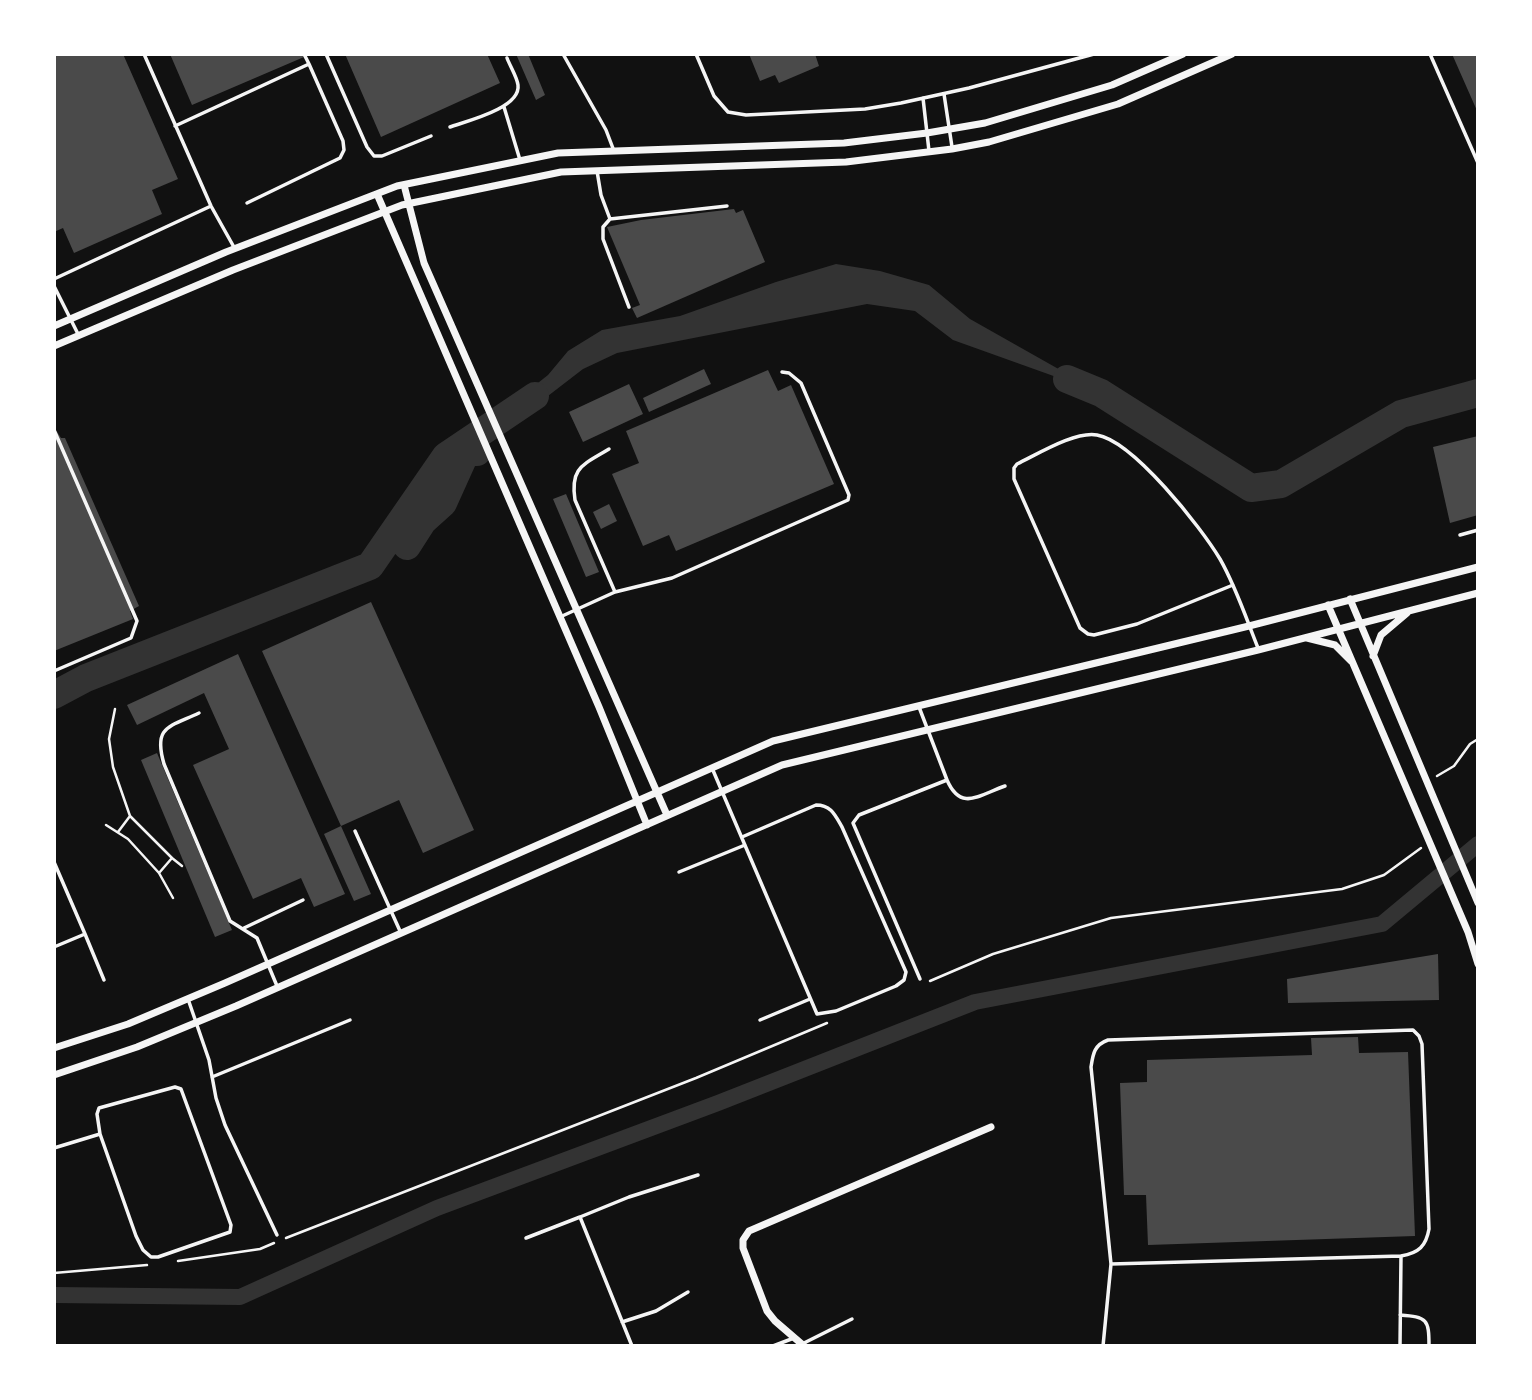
<!DOCTYPE html>
<html>
<head>
<meta charset="utf-8">
<style>
	body { margin:0 }
	#map { position:relative; width:1532px; height:1400px; overflow:hidden; background:#111; font-family:Jost,sans-serif }
	canvas { display:block }
	.frame { position:absolute; inset:0; border:56px solid #fff; pointer-events:none }
</style>
</head>
<body>
<div id="map">
<canvas width="1532" height="1400"></canvas>
<div class="frame"></div>
</div>
<script>
const context = document.querySelector('canvas').getContext('2d');
context.lineJoin = 'round';
function fillPath(path, color) { context.fillStyle = color; context.fill(path, 'evenodd'); }
function trace(path, color, width, dash) { context.strokeStyle = color; context.lineWidth = width; context.lineCap = dash ? 'butt' : 'round'; context.setLineDash(dash || []); context.stroke(path); }
const water = new Path2D(`
	M836,264L880,271L929,285L970,319L1101,393L953,340L915,311L867,304L617,353L583,369L509,426L500,405L524,394L548,375L568,351L602,330L680,316L776,282Z`);
const canal = new Path2D(`
	M54,1295L240,1297L437,1208L718,1103L975,1002L1382,924L1478,844`);
const river = new Path2D(`
	M1067,379L1101,393L1251,488L1281,484L1401,414L1478,393
	M407,546L423,521L443,503L466,452H477
	M54,695L86,678L370,566L446,456L535,396`);
const building = new Path2D(`
	M54,54H123L178,179L152,190L162,214L74,253L63,228L54,232Z
	M170,54H303L304,57L192,105Z
	M345,54H487L500,83L381,137Z
	M516,54H528L545,95L536,100Z
	M749,54H815L819,66L779,83L775,75L760,81Z
	M1452,54H1478V113Z
	M734,209L736,213L743,210L765,262L637,318L632,308L640,305L607,227L641,220Z
	M704,369L711,384L649,412L643,398Z
	M768,370L778,391L791,385L834,484L676,551L669,535L643,546L612,474L639,463L626,431Z
	M629,384L643,414L583,442L569,412Z
	M54,427L61,438H65L139,606L130,611L133,619L54,651Z
	M1478,436V515L1450,523L1433,447Z
	M566,494L599,572L586,577L553,499Z
	M609,504L617,521L601,529L593,512Z
	M371,602L474,830L423,853L399,800L341,826L262,651Z
	M238,654L345,894L314,907L301,878L253,899L193,765L229,749L204,693L137,725L127,705Z
	M157,753L232,930L215,937L141,760Z
	M341,826L371,894L354,901L324,834Z
	M1438,954L1439,1000L1288,1003L1287,979Z
	M1358,1037L1359,1053L1408,1052L1415,1236L1148,1245L1146,1195H1124L1120,1083L1147,1082V1060L1312,1055L1311,1038Z`);
const path = new Path2D(`
	M1437,776L1454,766L1470,744L1478,739
	M106,825L128,839L159,873L172,858L130,816L113,767L109,739L115,709
	M118,832L130,816
	M172,858L182,866
	M159,873L173,898
	M930,981L993,954L1111,918L1342,889L1384,875L1421,848
	M286,1238L696,1078L827,1023
	M178,1261L260,1249L274,1243
	M54,1273L147,1265`);
const service = new Path2D(`
	M144,54L211,206L235,249
	M326,54L367,147L374,156H382L431,136
	M563,54L606,130L614,151
	M696,54L714,96L728,112L746,115L865,109L901,103L969,88L1094,54
	M1430,54L1478,163
	M944,94L952,147
	M923,98L929,151
	M504,107L520,160
	M175,126L309,64L304,54
	M450,127C467,121 521,108 518,85C517,77 510,66 507,58
	M597,171L601,195L610,219
	M247,203L340,158L344,150L343,141L309,64
	M54,279L211,206
	M54,286L78,334
	M629,307L603,239V227L610,219L727,206
	M54,430L137,621L131,638L54,671
	M609,449C583,465 570,467 575,500L615,592
	M1460,535L1478,530
	M1233,585L1137,624L1094,635L1088,634L1080,628L1014,479V468L1017,464C1038,454 1075,431 1097,435C1133,441 1201,527 1220,559C1236,587 1246,618 1258,648
	M560,617L615,592L672,578L848,500L849,495L801,383L789,373L782,372
	M919,707L947,780L859,815L853,823L920,979
	M199,713C169,727 153,726 164,764L230,921L257,938L277,986
	M712,768L817,1014L836,1011L896,986L904,980L906,972L842,827C835,815 831,805 816,805L742,837
	M947,780C961,812 979,795 1005,786
	M355,831L400,931
	M54,862L85,934L54,947
	M679,872L745,845
	M244,928L303,900
	M85,934L104,980
	M188,999L209,1060L216,1098L225,1125L277,1235
	M760,1020L810,999
	M212,1077L350,1020
	M54,1148L100,1134L136,1236L143,1250L151,1257H158L230,1232L231,1225L181,1089L175,1087L99,1108L97,1114L100,1134
	M526,1238L580,1217
	M1111,1264L1401,1256L1400,1346
	M1400,1315C1427,1317 1429,1319 1429,1346
	M622,1322L656,1311L688,1292
	M802,1344L852,1319
	M632,1346L580,1217L629,1197L698,1175
	M773,1346L794,1338
	M1103,1346L1111,1264L1091,1067C1093,1054 1094,1045 1108,1040L1413,1030L1419,1036L1422,1044L1429,1229C1426,1246 1419,1253 1401,1256`);
const minor = new Path2D(`
	M404,185L424,263L667,815
	M377,194L599,707L647,825
	M54,326L226,252L397,186L558,153L844,143L927,133L985,123L1112,85L1183,54
	M54,346L233,270L402,205L561,172L846,162L952,149L989,142L1118,104L1232,54
	M1350,599L1478,903
	M1328,605L1468,932L1478,964
	M1307,638L1335,645L1351,661
	M1373,656L1381,635L1407,613
	M54,1048L128,1024L225,983L773,741L1249,626L1478,567
	M54,1075L137,1047L236,1006L782,765L1258,650L1478,593
	M804,1346L775,1321L767,1311L743,1248V1240L749,1231L991,1127`);
fillPath(water, '#333');
trace(canal, '#333', 16);
trace(river, '#333', 28);
fillPath(building, '#4a4a4a');
trace(path, '#f5f5f5', 2.5);
trace(service, '#f5f5f5', 3.5);
trace(minor, '#f5f5f5', 7);
</script>
</body>
</html>
